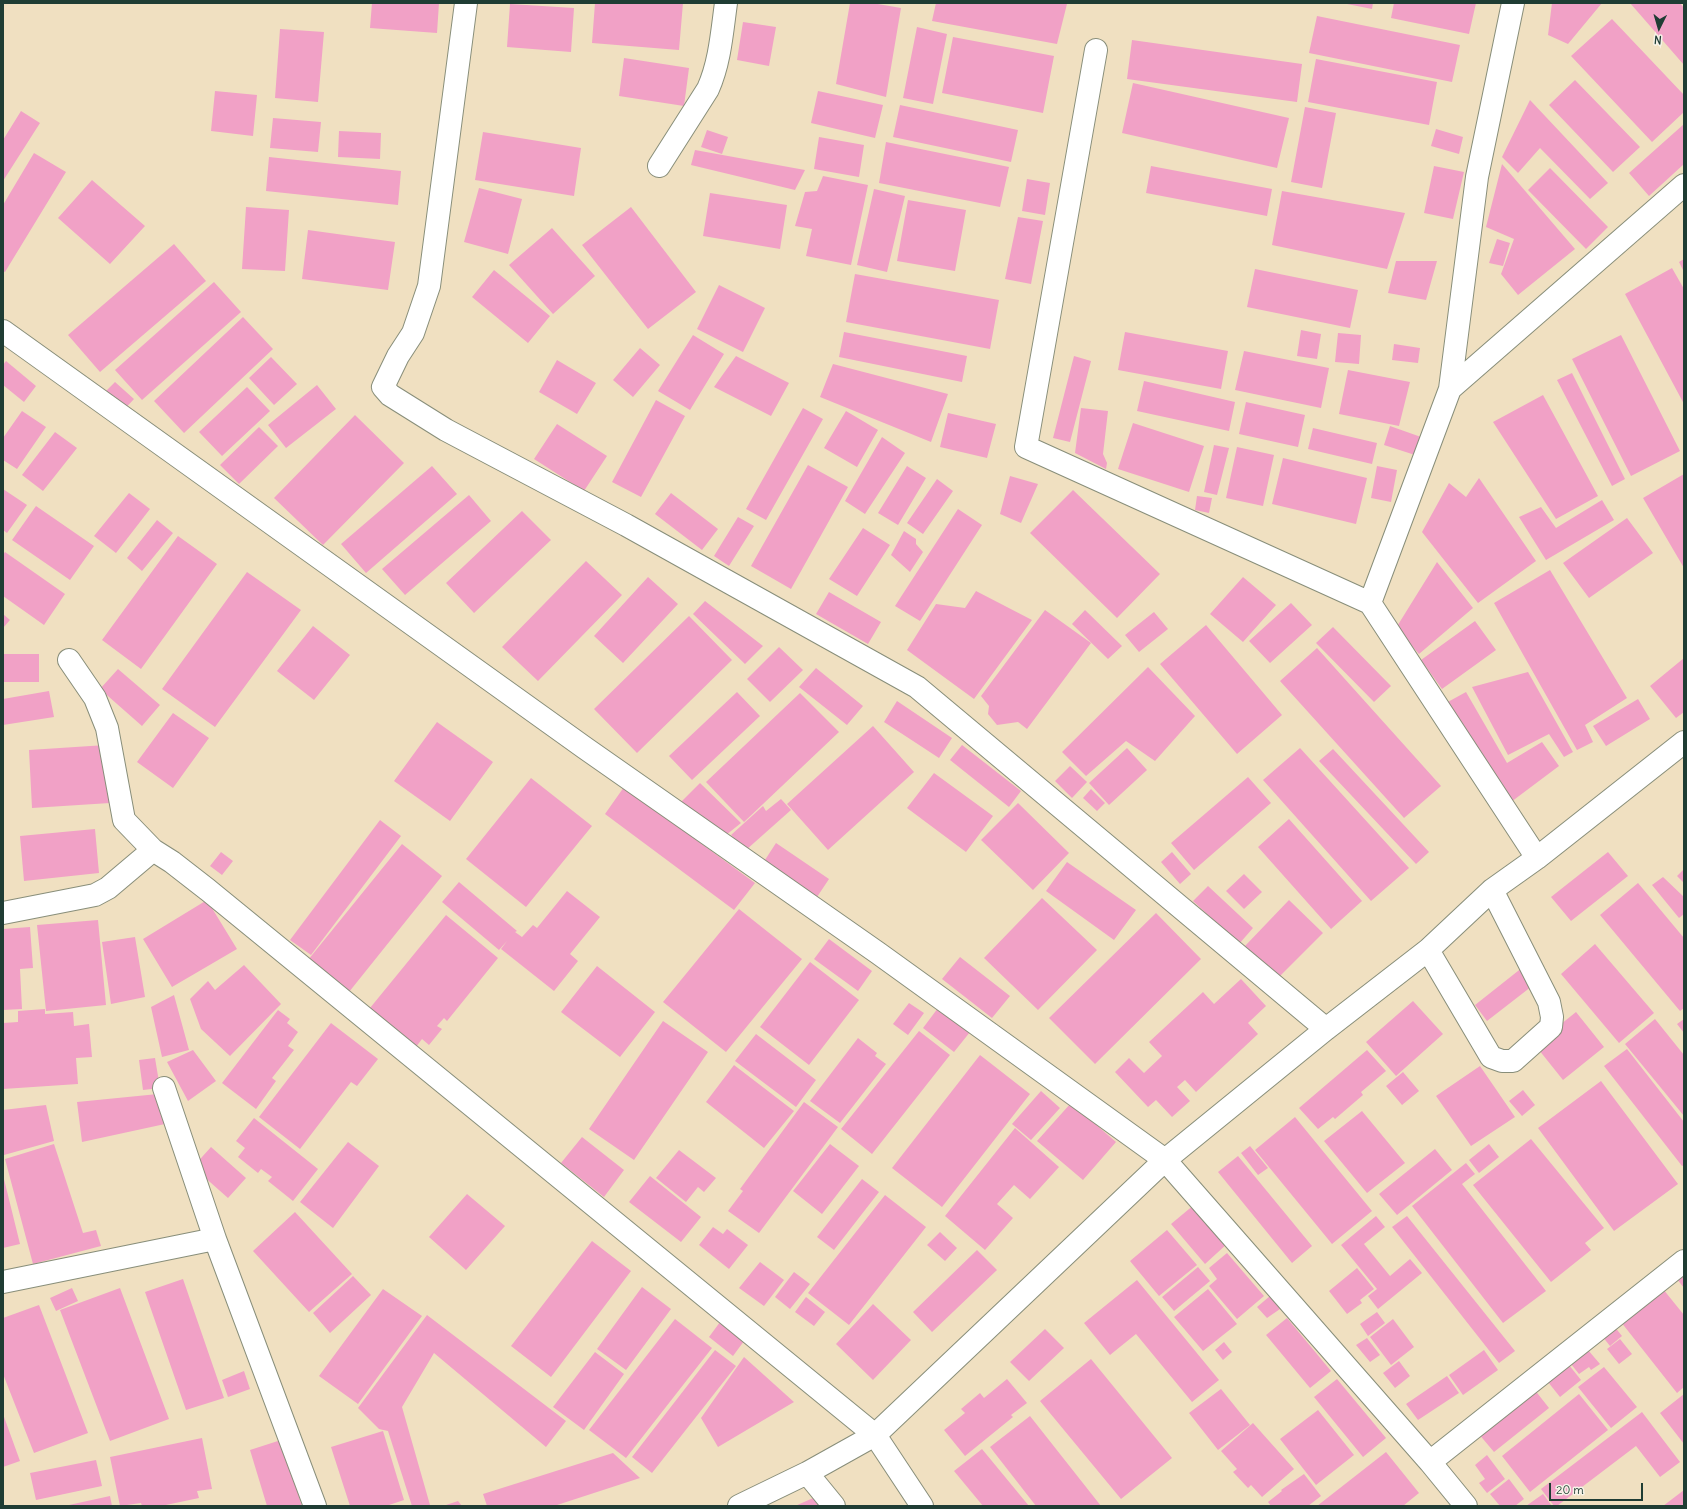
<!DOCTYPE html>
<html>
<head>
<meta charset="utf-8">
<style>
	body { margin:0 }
	#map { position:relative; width:1687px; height:1509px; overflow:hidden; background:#f0e0c1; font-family:Delius,sans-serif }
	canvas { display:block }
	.frame { position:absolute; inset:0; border:4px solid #1f3d34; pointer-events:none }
	.north { position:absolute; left:1639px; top:8px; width:40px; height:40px; -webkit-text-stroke:3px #f7f3e8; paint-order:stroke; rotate:185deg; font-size:11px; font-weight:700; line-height:16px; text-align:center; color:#1f3d34 }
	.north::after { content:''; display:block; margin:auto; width:14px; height:18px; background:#1f3d34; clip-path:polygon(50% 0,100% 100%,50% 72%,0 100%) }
	.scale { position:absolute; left:1549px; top:1483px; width:94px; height:18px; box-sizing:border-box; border:2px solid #1f3d34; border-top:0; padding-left:5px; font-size:12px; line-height:14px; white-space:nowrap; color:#1f3d34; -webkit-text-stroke:3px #f7f3e8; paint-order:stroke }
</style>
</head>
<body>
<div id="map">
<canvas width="1687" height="1509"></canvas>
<div class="frame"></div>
<div class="north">N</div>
<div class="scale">20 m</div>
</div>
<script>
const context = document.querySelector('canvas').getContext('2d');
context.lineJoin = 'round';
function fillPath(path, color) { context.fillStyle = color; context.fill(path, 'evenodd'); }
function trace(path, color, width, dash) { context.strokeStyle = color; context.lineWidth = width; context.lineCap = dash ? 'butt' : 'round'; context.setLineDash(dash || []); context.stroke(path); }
const building = new Path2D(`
	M372,3H439L437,33L370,28Z
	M595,3H683L679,50L592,43Z
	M850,3H872L901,8L886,97L836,84Z
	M936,3H1054L1067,4L1057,44L932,21Z
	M1342,3H1373L1372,9Z
	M1394,3H1476L1469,34L1391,18Z
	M1552,3H1602L1568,44L1548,35Z
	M1630,3H1680L1684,8V65Z
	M510,4L574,8L571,52L507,47Z
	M1317,16L1460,45L1452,82L1309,53Z
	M1612,19L1684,95V112L1652,142L1571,56Z
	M743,22L776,27L769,66L737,60Z
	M917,27L947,34L933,104L903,98Z
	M280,29L324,32L318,102L275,98Z
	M953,37L1054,56L1043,113L942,93Z
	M1132,40L1302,64L1297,102L1127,79Z
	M624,58L689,68L684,106L619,96Z
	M1316,59L1437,82L1429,125L1308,102Z
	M1575,80L1640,147L1613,172L1549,105Z
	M1133,83L1289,118L1277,168L1122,133Z
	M215,91L257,95L253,136L211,131Z
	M818,91L883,105L875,138L811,123Z
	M1530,100L1608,183L1590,199L1540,148L1518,173L1502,157Z
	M900,105L1018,130L1011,162L893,137Z
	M1305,107L1336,113L1322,188L1291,182Z
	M21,111L40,123L3,181V140Z
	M273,118L321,122L318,152L270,148Z
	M1684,124V164L1649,196L1629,173Z
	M1436,129L1463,137L1459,154L1431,146Z
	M707,130L728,137L722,154L701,147Z
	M339,131L381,133L380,159L338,157Z
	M483,132L581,148L574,196L475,180Z
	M819,137L864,145L859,177L814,169Z
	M886,142L1009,167L1000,207L879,183Z
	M695,150L805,170L795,190L691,165Z
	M34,153L66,172L5,272L3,271V205Z
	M269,157L401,171L398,205L266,191Z
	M1502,164L1575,249L1518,295L1501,274L1514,239L1486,227Z
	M1151,166L1272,189L1267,216L1146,193Z
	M1434,166L1464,172L1453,219L1424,213Z
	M1550,168L1608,227L1586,249L1528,190Z
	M823,176L868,185L851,265L806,256L812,229L795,226L805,192L817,191Z
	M1027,179L1050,183L1045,215L1022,211Z
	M92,180L145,226L110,264L58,218Z
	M479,188L522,199L508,254L464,242Z
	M874,189L905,196L887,272L857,265Z
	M1282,191L1405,213L1387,269L1272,245Z
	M710,193L787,205L780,249L703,236Z
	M908,200L966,210L955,271L897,261Z
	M246,207L289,210L285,271L242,269Z
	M631,207L696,292L648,329L582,245Z
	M1018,217L1043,221L1031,284L1005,279Z
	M552,228L595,276L553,314L509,265Z
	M308,230L395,242L388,290L302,279Z
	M1497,239L1510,243L1503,266L1489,263Z
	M174,244L206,281L100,372L68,335Z
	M1684,259V272L1679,262Z
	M1396,261H1437L1426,300L1388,293Z
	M1672,268L1684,289V404L1625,294Z
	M1255,269L1358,290L1350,328L1247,307Z
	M494,270L550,316L528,343L472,297Z
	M855,274L999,300L990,349L846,322Z
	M214,282L241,312L142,400L115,370Z
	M719,285L765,308L743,352L697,329Z
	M243,317L273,349L184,433L154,401Z
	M1301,330L1321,334L1317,359L1297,356Z
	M844,332L967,356L962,382L839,357Z
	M1125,332L1228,351L1221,389L1118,370Z
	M1338,333L1361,335L1359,364L1335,362Z
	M693,335L724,354L690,410L658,391Z
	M1621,335L1680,451L1631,476L1572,359Z
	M1394,344L1420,348L1418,363L1392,360Z
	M640,348L660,365L633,397L613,380Z
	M1244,351L1329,368L1321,408L1235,390Z
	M736,356L789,383L771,416L714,387Z
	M1074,356L1091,361L1070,442L1053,438Z
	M271,357L297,384L274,405L249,378Z
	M557,360L596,383L577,414L539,392Z
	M6,361L36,386L24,402L3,385V365Z
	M833,364L948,394L931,442L820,397Z
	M1348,370L1410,382L1399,426L1339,414Z
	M1572,373L1625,479L1612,486L1557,380Z
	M1144,381L1235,402L1229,431L1137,411Z
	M115,382L134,399L120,414L101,396Z
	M317,385L336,409L286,448L268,425Z
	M247,387L270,411L222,456L199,432Z
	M1543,395L1598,496L1556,519L1493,422Z
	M656,400L685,416L641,497L612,482Z
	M1246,402L1305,415L1298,447L1239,434Z
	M803,408L823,419L766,520L746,509Z
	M1081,408L1108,411L1103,454L1107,463L1106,469L1075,453Z
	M22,411L46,427L17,469L3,460V438Z
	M846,411L878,430L857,467L824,448Z
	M948,413L996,424L987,458L940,447Z
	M355,415L404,463L323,545L274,498Z
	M1133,423L1204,446L1189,492L1118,469Z
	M557,424L607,456L584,491L534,459Z
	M1390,426L1421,437L1415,455L1384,445Z
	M259,427L278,446L239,484L220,465Z
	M1313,428L1377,443L1372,464L1308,449Z
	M55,432L77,448L43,491L22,475Z
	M882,437L905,453L865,514L845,501Z
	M1214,445L1229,448L1217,495L1204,492Z
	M1237,447L1274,455L1263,506L1226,498Z
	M1283,458L1367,478L1356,524L1272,504Z
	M808,465L848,487L791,589L751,566Z
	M432,466L457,494L366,573L341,544Z
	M907,466L926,478L898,525L878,513Z
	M1377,466L1397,470L1391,502L1371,498Z
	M1684,474V568L1643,498Z
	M1010,476L1038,484L1021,523L1000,514Z
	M1479,478L1536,561L1478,603L1422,532L1449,483L1466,497Z
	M937,479L953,491L923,534L907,523Z
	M3,489L27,505L7,533L3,530Z
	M1073,490L1160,574L1117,618L1030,533Z
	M129,493L150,509L116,553L94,536Z
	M671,493L718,529L702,550L655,514Z
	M469,495L491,521L405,595L382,569Z
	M1197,496L1212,498L1209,513L1195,510Z
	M1602,500L1614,520L1546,560L1519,517L1541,507L1556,528Z
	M36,506L94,546L70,580L12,540Z
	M958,509L982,525L920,621L895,606Z
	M522,511L551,540L474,613L446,583Z
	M738,517L754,526L729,566L714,556Z
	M1627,518L1653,553L1589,598L1563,563Z
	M157,520L173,533L142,571L127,558Z
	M863,528L890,545L857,596L829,579Z
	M904,531L916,539V544L923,552L910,572L891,555Z
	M178,536L217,564L141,669L102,640Z
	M5,552L65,594L44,625L3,596V555Z
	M586,561L622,595L538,681L502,647Z
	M1437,562L1473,608L1419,654L1396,628Z
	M1550,570L1627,698L1585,725L1593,742L1577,750L1494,603Z
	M247,572L301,610L215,727L162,689Z
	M648,577L678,604L623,663L594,636Z
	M1243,577L1276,605L1243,642L1210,614Z
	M976,591L1032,620L974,699L907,650L936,604L965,608Z
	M829,592L881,622L868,644L816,614Z
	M705,601L763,646L745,664L693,614Z
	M1291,603L1312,625L1270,663L1249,641Z
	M1045,610L1091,643L1027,729L1018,722L997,725L988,714L989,706L981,696Z
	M1085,610L1122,646L1108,659L1072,624Z
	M1154,612L1168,629L1139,652L1125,635Z
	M3,614L10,620L3,628Z
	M689,616L732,660L637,753L594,709Z
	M1475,621L1496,650L1442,689L1421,660Z
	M1206,625L1282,715L1237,754L1160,664Z
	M313,626L350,655L314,700L277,671Z
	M1333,627L1391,686L1374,702L1316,643Z
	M779,647L803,670L770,702L747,679Z
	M1317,648L1441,786L1404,818L1280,681Z
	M3,654H39V682H3Z
	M1684,658V712L1676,718L1650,686Z
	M1148,667L1195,716L1155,761L1126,741L1086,776L1062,752Z
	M816,668L863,706L847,725L799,687Z
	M118,669L160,705L142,726L100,689Z
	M1528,672L1573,752L1564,757L1549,734L1508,755L1472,687Z
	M49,691L54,717L3,725V699Z
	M737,692L760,716L692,780L669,756Z
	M1466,692L1507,763L1542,742L1559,766L1507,805L1446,703Z
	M800,693L839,732L744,822L706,782Z
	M1638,699L1650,719L1606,746L1593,726Z
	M897,701L952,738L939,758L884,722Z
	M173,713L209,738L173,788L137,762Z
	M437,722L493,762L450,821L394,781Z
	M873,726L914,772L828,850L787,804Z
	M106,745L110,803L32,808L29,750Z
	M962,745L1021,791L1009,807L950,760Z
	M1127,748L1147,770L1109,805L1089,783Z
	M1300,748L1409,868L1371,901L1263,780Z
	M1333,749L1429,852L1416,864L1319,761Z
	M1070,766L1087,782L1072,798L1055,781Z
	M934,773L993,816L966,852L907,808Z
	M1248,777L1271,803L1194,870L1171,843Z
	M531,778L592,826L526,907L466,859Z
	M700,783L741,823L726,835L681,802Z
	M624,787L755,883L734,910L605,814Z
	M1091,789L1105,803L1097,811L1083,798Z
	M781,799L791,810L746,850L731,835L763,806L766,811Z
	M1018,803L1069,853L1033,890L981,840Z
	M1289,819L1362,901L1331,929L1258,847Z
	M380,820L401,836L311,955L290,940Z
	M95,829L99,873L24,881L20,836Z
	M776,843L829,879L815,900L763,863Z
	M402,844L442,876L349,992L308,960Z
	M221,852L233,861L222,875L210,866Z
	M1172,852L1191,874L1180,884L1161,862Z
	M1608,852L1628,876L1571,921L1551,897Z
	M1067,862L1136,910L1114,940L1046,891Z
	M1684,869V883L1677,876Z
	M1244,874L1262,892L1244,909L1226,891Z
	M1663,877L1684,897V914L1679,918L1652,885Z
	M459,882L517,931L515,932L522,937L533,925L537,928L567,891L600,917L570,954L578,961L554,991L501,949L507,941L499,950L442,902Z
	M1638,883L1684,938V1008L1680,1011L1600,915Z
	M1208,886L1253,928L1239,944L1193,901Z
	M1042,898L1097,950L1038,1010L984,958Z
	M207,900L237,949L172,987L143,939Z
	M1289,900L1323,933L1278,978L1245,946Z
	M739,909L802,959L726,1052L663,1002Z
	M1156,913L1201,959L1095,1064L1049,1018Z
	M446,915L498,958L447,1021L444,1018L437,1026L442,1029L429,1045L422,1039L416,1047L370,1008Z
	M98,920L106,1005L46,1011L37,925Z
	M30,927L33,968L20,969L22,1009L3,1010V929Z
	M135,937L145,997L111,1004L102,942Z
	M829,939L872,971L858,991L814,959Z
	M1595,944L1654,1013L1619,1043L1561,974Z
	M960,957L1010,996L992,1018L942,979Z
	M810,962L859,1000L809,1065L760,1027Z
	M244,965L281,1004L230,1056L201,1029L190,999L208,981L215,990Z
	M597,966L655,1012L620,1057L561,1012Z
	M1523,967L1536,983L1487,1021L1475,1005Z
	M1241,979L1266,1006L1248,1023L1258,1034L1196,1092L1185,1080L1177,1087L1190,1101L1172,1117L1156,1100L1148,1107L1115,1072L1129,1058L1144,1073L1162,1056L1149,1042L1203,992L1214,1004Z
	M174,995L189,1050L162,1057L151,1007Z
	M1413,1001L1443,1034L1396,1076L1366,1042Z
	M909,1003L924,1013L908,1035L893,1024Z
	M938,1008L970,1032L954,1052L923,1028Z
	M45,1009V1014L73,1012L74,1026L89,1024L92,1057L76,1058L78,1084L3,1089V1023L18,1022V1011Z
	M278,1010L290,1019L287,1023L298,1032L288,1046L294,1050L272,1078L276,1081L256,1109L222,1083Z
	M1576,1012L1604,1047L1563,1080L1535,1045Z
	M1655,1019L1684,1055V1116L1625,1044Z
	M1684,1019V1033L1677,1024Z
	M663,1021L708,1052L634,1160L589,1129Z
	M331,1023L378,1059L357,1086L351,1082L300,1149L259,1117Z
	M919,1031L950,1055L872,1154L841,1129Z
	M756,1034L816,1080L796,1107L735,1061Z
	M858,1038L877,1053L875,1056L886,1064L840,1123L810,1101Z
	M1627,1049L1684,1122V1165L1682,1166L1604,1066Z
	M193,1050L216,1081L188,1101L167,1062Z
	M1367,1050L1386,1071L1361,1092L1363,1095L1335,1119L1333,1117L1318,1129L1299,1108Z
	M980,1055L1030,1094L942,1207L892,1168Z
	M155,1058L160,1088L143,1090L139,1060Z
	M734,1065L794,1111L764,1148L706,1102Z
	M1480,1066L1515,1117L1471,1146L1436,1096Z
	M1403,1072L1419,1091L1402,1105L1386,1086Z
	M1601,1081L1678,1184L1614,1231L1538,1128Z
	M1523,1090L1535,1105L1522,1116L1509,1101Z
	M1041,1091L1060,1108L1031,1140L1012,1124Z
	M158,1094L165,1124L82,1142L77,1102Z
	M804,1102L838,1127L759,1233L728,1211L743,1191L740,1189Z
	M1071,1103L1116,1142L1083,1180L1037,1141Z
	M46,1105L54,1141L4,1155L3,1110Z
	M1362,1111L1405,1163L1367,1193L1324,1141Z
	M1295,1117L1372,1211L1332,1244L1255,1150Z
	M254,1118L318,1169L293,1201L268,1181L272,1177L261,1169L258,1173L238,1157L245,1148L236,1141Z
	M1015,1128L1059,1167L1030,1199L1014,1185L997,1204L1013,1218L985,1250L945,1216Z
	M582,1137L624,1170L604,1197L561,1163Z
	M1531,1139L1604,1228L1585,1243L1591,1250L1551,1282L1473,1185Z
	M348,1142L379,1166L333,1228L300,1202Z
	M54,1144L83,1233L96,1230L101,1246L33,1264L5,1159Z
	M830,1144L859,1166L822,1214L793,1191Z
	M1489,1144L1499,1157L1479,1173L1469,1160Z
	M1250,1146L1268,1168L1258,1175L1241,1153Z
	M211,1147L246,1178L228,1198L193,1167Z
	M1435,1149L1452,1170L1397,1215L1379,1194Z
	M679,1150L716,1178L704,1192L698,1187L686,1202L656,1178Z
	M1238,1156L1312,1246L1292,1263L1218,1172Z
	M1466,1163L1475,1174L1462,1184L1546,1291L1503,1323L1412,1206Z
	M3,1175L20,1244L3,1248Z
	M650,1176L701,1217L681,1242L629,1202Z
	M862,1179L879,1192L834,1250L817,1237Z
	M467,1194L505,1226L466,1270L429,1237Z
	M885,1195L926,1227L849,1325L808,1293Z
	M1195,1204L1228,1243L1205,1264L1171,1224Z
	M295,1212L352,1274L309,1312L253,1251Z
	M1376,1216L1385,1227L1364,1244L1390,1276L1410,1259L1422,1273L1378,1309L1368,1296L1377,1289L1341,1245Z
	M1407,1216L1515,1351L1499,1363L1392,1227Z
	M713,1227L723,1234L727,1229L748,1245L729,1269L699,1245Z
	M1167,1230L1197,1265L1159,1296L1130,1261Z
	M940,1232L957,1248L945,1261L927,1245Z
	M592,1241L631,1271L551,1377L511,1346Z
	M977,1250L997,1270L932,1332L913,1312Z
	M1227,1253L1264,1296L1237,1319L1209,1286L1217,1279L1209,1268Z
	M760,1262L784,1280L764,1306L739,1288Z
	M1684,1265V1288L1673,1274Z
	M1198,1267L1210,1281L1174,1311L1162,1297Z
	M1357,1268L1374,1289L1360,1300L1362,1303L1347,1314L1329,1291Z
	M794,1272L810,1284L790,1309L775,1297Z
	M353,1276L371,1295L330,1333L313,1313Z
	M183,1279L224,1398L186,1410L145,1292Z
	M1137,1280L1219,1380L1192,1402L1136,1334L1110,1355L1084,1323Z
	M642,1287L671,1309L626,1370L597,1349Z
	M72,1288L78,1301L56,1311L50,1298Z
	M120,1288L169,1419L110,1441L60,1310Z
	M383,1289L422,1316L358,1404L319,1376Z
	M1208,1289L1237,1324L1203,1351L1174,1317Z
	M1663,1289L1684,1315V1387L1677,1393L1621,1322Z
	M1270,1296L1280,1309L1267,1318L1257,1307Z
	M806,1297L825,1312L814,1326L795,1312Z
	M873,1304L911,1340L873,1380L836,1344Z
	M39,1305L88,1433L34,1453L3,1374V1318Z
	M1377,1312L1385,1323L1368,1336L1360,1324Z
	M427,1315L566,1421L546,1447L434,1353L402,1407L430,1505L412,1506L388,1431L379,1429L358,1408Z
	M723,1318L747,1337L733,1356L709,1337Z
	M1287,1318L1331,1371L1310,1388L1266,1335Z
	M675,1319L712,1348L626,1458L589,1430Z
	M1393,1319L1414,1347L1391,1365L1370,1337Z
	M1610,1321L1622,1336L1610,1346L1598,1331Z
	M1045,1329L1064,1348L1029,1381L1010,1362Z
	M1367,1338L1380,1355L1370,1362L1356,1345Z
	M1620,1339L1632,1354L1619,1364L1607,1349Z
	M1224,1342L1232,1352L1223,1360L1215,1350Z
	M715,1350L736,1366L652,1473L632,1457Z
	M1484,1350L1498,1370L1463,1395L1449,1375Z
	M1588,1350L1600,1364L1591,1370L1589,1367L1579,1374L1571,1364Z
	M595,1352L624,1374L584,1430L553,1407Z
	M744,1357L794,1402L718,1447L701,1418Z
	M1091,1359L1172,1458L1121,1499L1040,1401Z
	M1399,1361L1410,1376L1395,1388L1383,1373Z
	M1569,1365L1581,1380L1560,1397L1548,1382Z
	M1604,1367L1637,1407L1611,1428L1578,1387Z
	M244,1371L250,1389L228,1397L222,1380Z
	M1447,1376L1459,1393L1418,1420L1406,1404Z
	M1007,1379L1027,1403L1011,1415L1013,1417L965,1456L944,1430L965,1413L961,1409L980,1393L984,1398Z
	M1337,1379L1386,1438L1363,1457L1314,1397Z
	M1221,1389L1250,1425L1218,1450L1189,1413Z
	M1534,1389L1549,1408L1494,1452L1478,1433Z
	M1579,1394L1608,1430L1530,1492L1502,1456Z
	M1684,1394V1444L1660,1413Z
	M1318,1410L1354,1455L1316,1485L1280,1439Z
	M1642,1412L1680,1462L1660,1477L1636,1446L1557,1506H1554L1541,1489Z
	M3,1414L20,1461L3,1467Z
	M1030,1416L1101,1506H1036L990,1447Z
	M1253,1423L1294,1469L1262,1497L1251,1485L1248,1488L1233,1472L1237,1469L1221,1451Z
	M383,1431L404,1500L386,1506H350L331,1447Z
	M202,1438L212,1489L197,1491L199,1498L161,1506H142L141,1503L120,1506L110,1457Z
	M281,1440L302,1506H267L250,1450Z
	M982,1449L1029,1506H983L954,1471Z
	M1386,1452L1419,1493L1403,1506H1317Z
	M613,1453L640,1478L554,1506H487L483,1494Z
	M1487,1455L1505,1479L1487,1493L1479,1483L1485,1479L1475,1465Z
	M96,1460L102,1486L36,1500L30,1473Z
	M1304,1474L1321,1496L1308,1506H1271L1268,1502L1282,1491L1281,1490Z
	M1509,1479L1524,1499L1515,1506H1500L1490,1494Z
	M1684,1490V1506H1663Z
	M1543,1494L1552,1506H1526Z
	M820,1495L825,1506H795Z
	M110,1496L112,1506H69V1505Z
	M458,1501L462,1506H443Z`);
const minor = new Path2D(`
	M466,3L429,286L413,333L398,356L383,387L390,395L446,430L626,525L917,687L1326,1029
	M1096,50L1026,447L1370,603L1537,858
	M659,166L708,89C720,62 722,32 726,3
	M3,331L585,748L878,953L1165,1160L1430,1462L1466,1506
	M1450,389L1684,185
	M1370,603L1450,389L1477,177L1513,3
	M69,660L95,698L107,728L124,820L153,850L172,862L208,890L875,1435L922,1506
	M3,913L95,895L108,888L153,850
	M1428,950L1491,1057L1502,1061H1513L1551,1027L1552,1017L1549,1002L1492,890
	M164,1088L215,1239L315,1506
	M3,1282L215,1239
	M1430,1462L1684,1261
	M807,1473L834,1506
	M739,1506L807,1473L875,1435L1165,1160L1326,1029L1428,950L1492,890L1537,858L1684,742`);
fillPath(building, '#f1a1c6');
trace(minor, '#888e7a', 24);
trace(minor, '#fff', 22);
</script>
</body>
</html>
